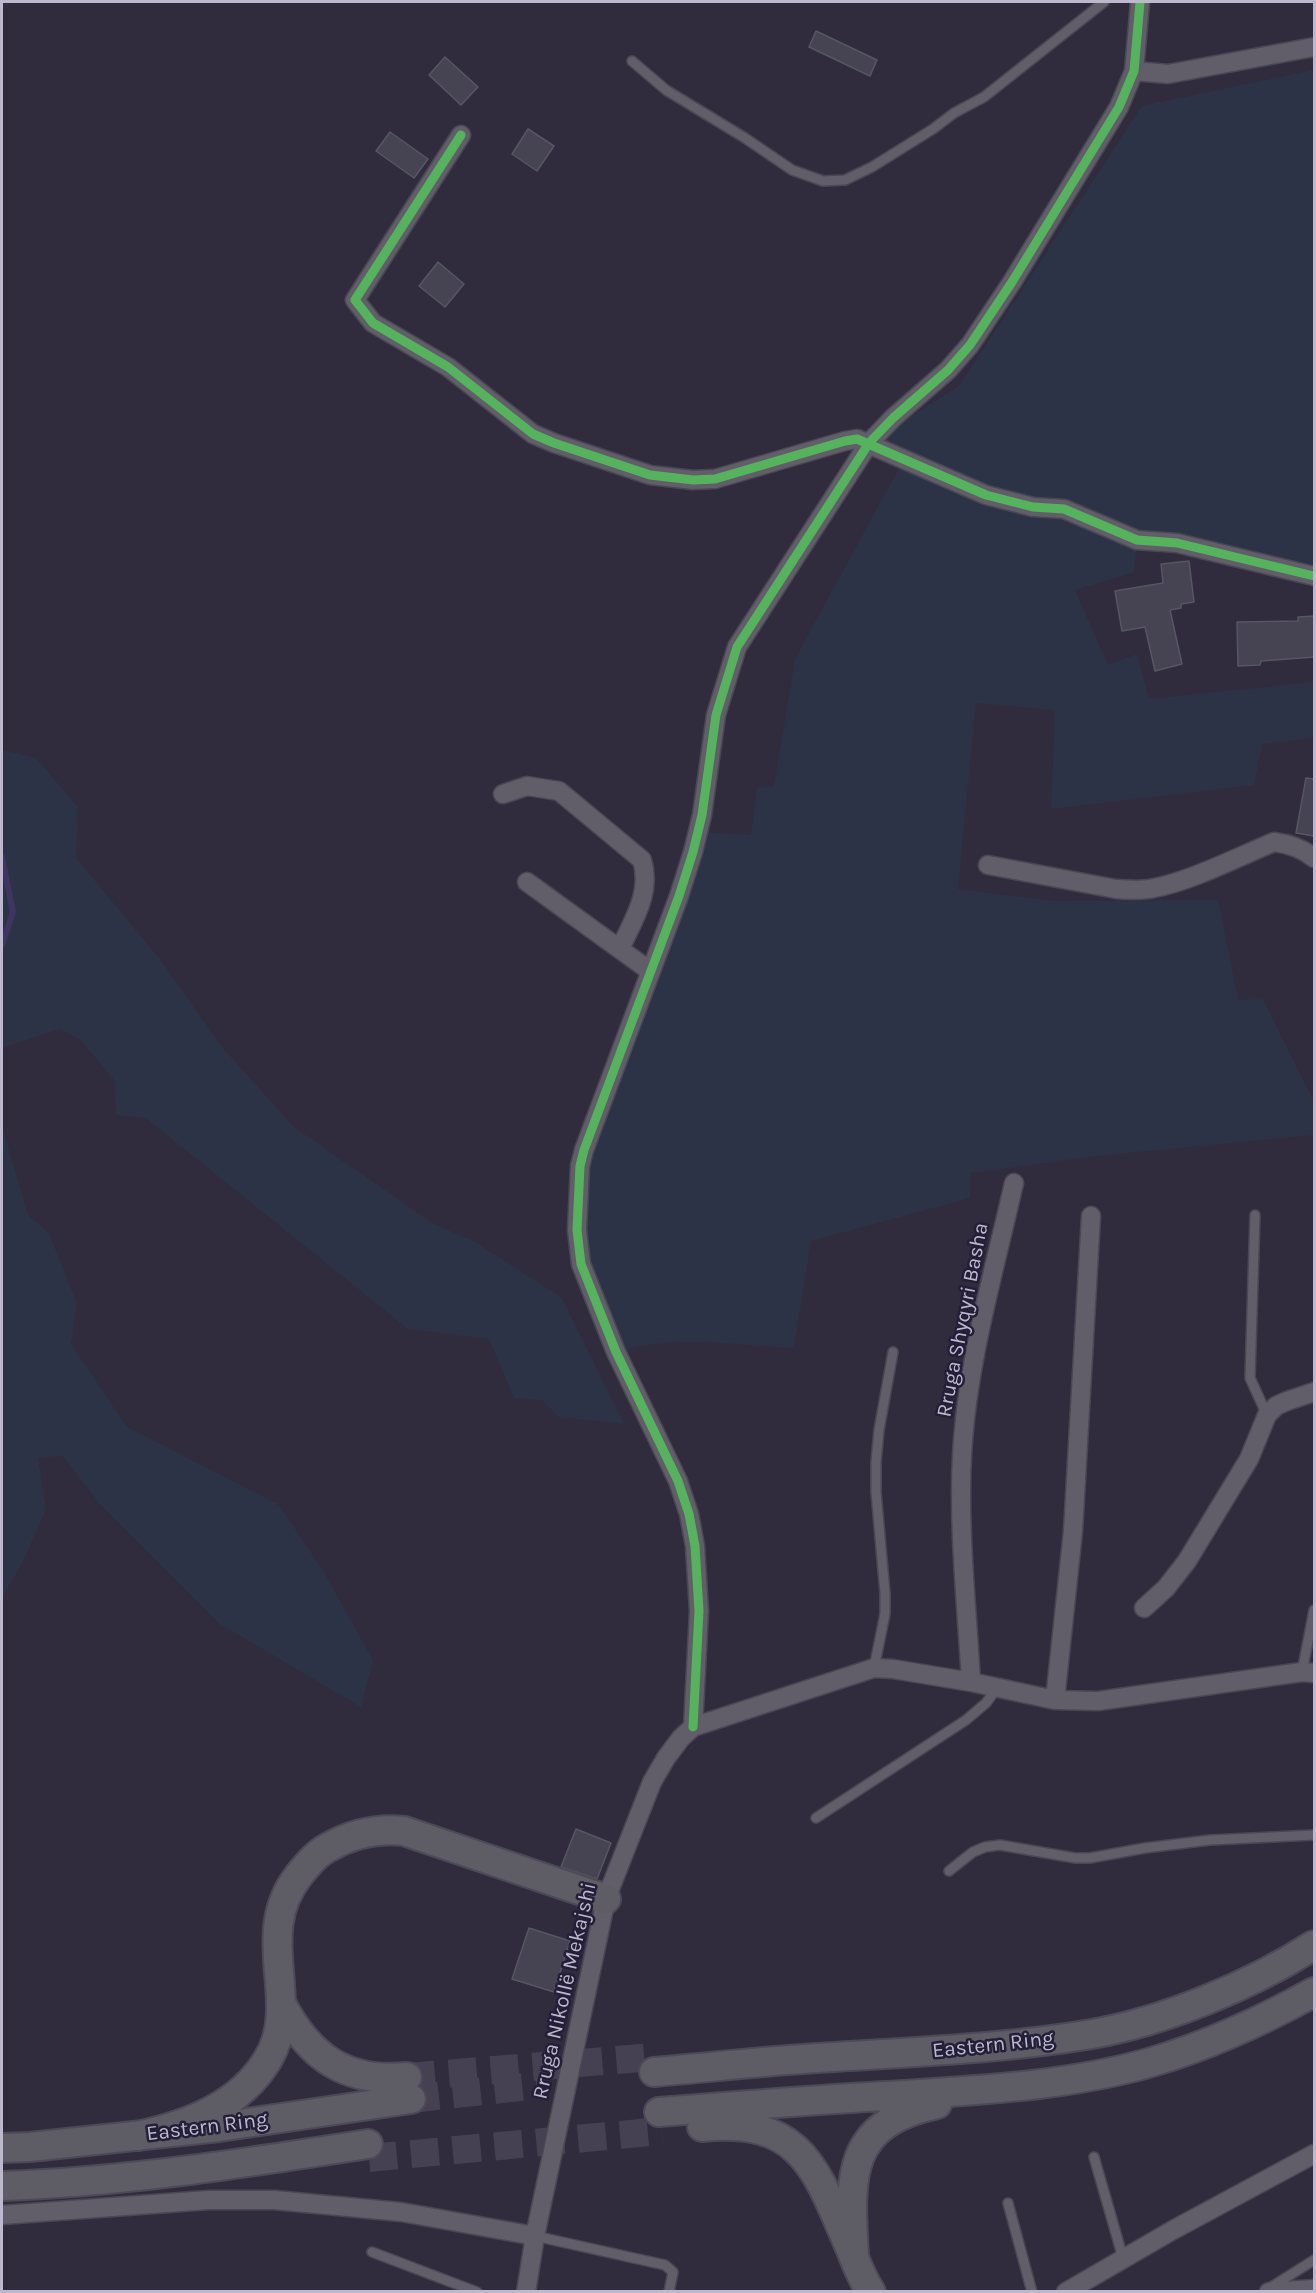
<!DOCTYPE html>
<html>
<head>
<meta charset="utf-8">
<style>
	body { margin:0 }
	#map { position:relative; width:1316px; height:2293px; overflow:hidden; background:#302c3d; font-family:Karla,sans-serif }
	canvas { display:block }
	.frame { position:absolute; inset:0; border:3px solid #bdb8cd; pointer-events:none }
</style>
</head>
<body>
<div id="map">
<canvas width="1316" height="2293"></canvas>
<div class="frame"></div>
</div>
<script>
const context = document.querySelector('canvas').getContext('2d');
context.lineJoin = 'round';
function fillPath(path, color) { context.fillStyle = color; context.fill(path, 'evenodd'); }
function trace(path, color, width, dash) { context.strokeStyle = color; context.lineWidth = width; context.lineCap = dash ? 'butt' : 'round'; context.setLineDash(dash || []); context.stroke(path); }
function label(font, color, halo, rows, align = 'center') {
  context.font = font + ' Karla,sans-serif'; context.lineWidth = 5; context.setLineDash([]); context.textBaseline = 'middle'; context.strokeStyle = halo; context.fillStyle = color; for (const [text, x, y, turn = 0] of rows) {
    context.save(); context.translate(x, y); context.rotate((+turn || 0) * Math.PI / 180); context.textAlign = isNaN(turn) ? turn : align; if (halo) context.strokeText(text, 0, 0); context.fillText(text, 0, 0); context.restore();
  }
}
const green = new Path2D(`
	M1314,70V576L1137,540L1134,572L1075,590L1108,665L1137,654L1149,699L1314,682V738L1262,744L1254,785L1051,809L1055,710L976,703L958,889L1053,901L1218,900L1238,1000L1263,999L1314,1102V1135L1096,1156L971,1173L970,1198L811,1241L794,1348C736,1345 672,1334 616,1352L587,1283L580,1166L699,832L751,835L757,788L774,786L795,659L904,459L869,443L959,386L1142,106Z
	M2,750L36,758L78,807L76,858L159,958L222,1047L294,1127L432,1223L477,1243L562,1298L624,1424L559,1417L542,1400L514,1398L489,1339L408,1329L146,1118L116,1115L114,1080L80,1039L60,1029L2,1048Z
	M2,1127L28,1215L49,1233L77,1304L71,1344L127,1427L279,1505L325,1574L373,1660L361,1707L220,1624L99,1503L63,1456L38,1458L46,1509L22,1564L2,1597Z`);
const stream = new Path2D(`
	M2,857L13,912L2,945`);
const building = new Path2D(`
	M816,31L877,60L870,76L809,47Z
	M445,57L478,87L461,105L429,75Z
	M528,129L554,146L537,171L512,154Z
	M390,132L428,159L414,178L376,151Z
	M438,262L464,284L445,307L419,286Z
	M1189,561L1194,602L1181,604V608L1170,610L1182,664L1155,671L1145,627L1122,631L1115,591L1163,583L1161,564Z
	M1314,616V657L1261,661L1260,665L1238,666L1237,622L1298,621V617Z
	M1306,778L1314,779V836L1296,833Z
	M576,1829L611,1843L597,1879L561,1867Z
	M529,1928L570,1941L554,1992L512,1979Z`);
const trunkTunnel = new Path2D(`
	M407,2077L653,2057
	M411,2099L539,2085
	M369,2158L662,2131`);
const service = new Path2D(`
	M632,61L666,90L745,138L792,170L823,181L845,180L872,167L933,129L954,113L984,97L1104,2
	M1255,1215L1250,1378L1267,1415
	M874,1668L885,1614V1593L876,1492V1462L879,1430L893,1352
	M1302,1672L1314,1610
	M816,1818L966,1720L986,1703L997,1688
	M949,1871L973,1852L985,1847L1000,1845L1075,1858H1090L1145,1848L1210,1840L1314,1835
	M1094,2157L1123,2258
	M1008,2203L1032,2292
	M535,2236L665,2265L673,2272L669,2292
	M372,2252L477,2292
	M1268,2289L1314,2260`);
const minor = new Path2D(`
	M1134,71L1168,74L1314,47
	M461,135L355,300L373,323L448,367L533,434L554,443L650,475L693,480L715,479L845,441L857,439L986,495L1033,507L1064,509L1137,540L1177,543L1314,576
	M503,794L527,786L559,791L642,860C652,893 633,920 620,949
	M988,865L1116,889C1128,890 1141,891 1154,888C1191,881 1238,857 1274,842C1290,844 1302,848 1314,858
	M527,882L650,971
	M1144,1608L1166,1588L1187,1561L1249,1459L1267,1415L1276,1406L1287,1401L1314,1392
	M971,1682C967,1609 958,1528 962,1455C967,1363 994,1272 1014,1183
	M1055,1700L1073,1531L1091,1216
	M693,1727L699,1611L695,1546L689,1514L678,1481L616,1352L581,1264L577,1230L580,1166L584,1150L679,896L693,852L702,815L716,715L737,647L869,443L893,418L948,370L970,345L1012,282L1119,107L1134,71L1140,2
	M2,2215L209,2200H274L401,2212L535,2236
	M526,2292L535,2236L606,1899L652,1782L666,1758L681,1738L693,1727L874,1668L893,1669L971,1682L1055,1700L1098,1701L1302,1672L1314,1673
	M1066,2292L1173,2230L1314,2154
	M1269,2292L1314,2289`);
const trunk = new Path2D(`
	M282,2005C310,2058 347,2083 407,2077
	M654,2072C704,2068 754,2062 803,2059C900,2052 997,2050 1092,2034C1165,2021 1252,1985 1314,1945
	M659,2112C735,2106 811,2100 886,2096C975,2090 1066,2087 1152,2062C1209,2045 1262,2021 1314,1992
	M702,2127C804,2117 816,2171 851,2250C857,2265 862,2279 871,2292
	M138,2136C188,2125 240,2106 268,2059C303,2001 251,1936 299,1875C308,1864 317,1853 329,1847C352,1834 377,1828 404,1831L606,1899
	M2,2148L30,2147L219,2127L411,2099
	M2,2186C124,2182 246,2163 368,2144
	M854,2256C850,2178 844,2124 937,2104`);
const cycleway = new Path2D(`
	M461,135L355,300L373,323L448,367L533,434L554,443L650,475L693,480L715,479L845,441L857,439L986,495L1033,507L1064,509L1137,540L1177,543L1314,576
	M693,1727L699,1611L695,1546L689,1514L678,1481L616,1352L581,1264L577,1230L580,1166L584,1150L679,896L693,852L702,815L716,715L737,647L869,443L893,418L948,370L970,345L1012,282L1119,107L1134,71L1140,2`);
const streetNames = [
	["Rruga Shyqyri Basha",963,1320,-79],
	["Rruga Nikollë Mekajshi",565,1991,-77],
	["Eastern Ring",993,2045,-6],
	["Eastern Ring",207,2127,-7]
];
fillPath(green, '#2c3346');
trace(stream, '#3f3562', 6);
fillPath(building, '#464352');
trace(building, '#585564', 1.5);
trace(trunkTunnel, '#454153', 28, [28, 14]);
trace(service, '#4a4754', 12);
trace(minor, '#4a4754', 21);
trace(trunk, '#4d4958', 32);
trace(service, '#615e6a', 9);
trace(minor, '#615e6a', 18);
trace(trunk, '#5e5c65', 28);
trace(cycleway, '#56b35d', 9);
label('21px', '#bdb8cd', '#241f38', streetNames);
</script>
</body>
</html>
